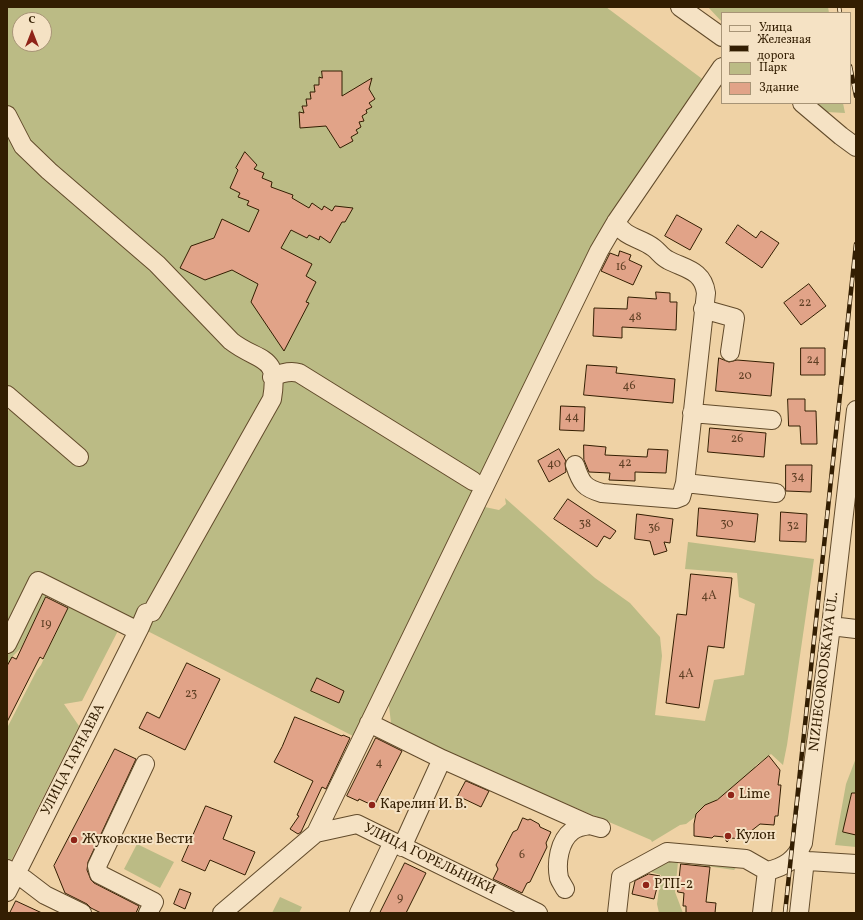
<!DOCTYPE html>
<html>
<head>
<meta charset="utf-8">
<style>
	body { margin:0 }
	#map { position:relative; width:863px; height:920px; overflow:hidden; background:#efd2a5; font-family:Vollkorn,serif }
	canvas { display:block }
	.frame { position:absolute; inset:0; border:8px solid #331e02; pointer-events:none }
	.legend { position:absolute; left:721px; top:12px; width:130px; height:92px; box-sizing:border-box; background:#f5e2c4; border:1px solid #a79476; margin:0; padding:5px 7px; list-style:none; font-size:12px; color:#331e02 }
	.legend li { display:flex; align-items:center; gap:8px; height:20px }
	.legend b { width:20px; border:1px solid #a79476 }
	.north { position:absolute; left:12px; top:12px; width:40px; height:40px; box-sizing:border-box; background:#f5e2c4; border:1px solid #a79476; border-radius:50%; rotate:0deg; font-size:11px; font-weight:700; line-height:16px; text-align:center; color:#331e02 }
	.north::after { content:''; display:block; margin:auto; width:14px; height:18px; background:#8f2418; clip-path:polygon(50% 0,100% 100%,50% 72%,0 100%) }
</style>
</head>
<body>
<div id="map">
<canvas width="863" height="920"></canvas>
<div class="frame"></div>
<ul class="legend">
<li><b style="height:5px;background:#f5e2c4"></b>Улица</li>
<li><b style="height:5px;background:#331e02"></b>Железная дорога</li>
<li><b style="height:11px;background:#bbbb85"></b>Парк</li>
<li><b style="height:11px;background:#e1a388"></b>Здание</li>
</ul>
<div class="north">С</div>
</div>
<script>
const context = document.querySelector('canvas').getContext('2d');
context.lineJoin = 'round';
function fillPath(path, color) { context.fillStyle = color; context.fill(path, 'evenodd'); }
function trace(path, color, width, dash) { context.strokeStyle = color; context.lineWidth = width; context.lineCap = dash ? 'butt' : 'round'; context.setLineDash(dash || []); context.stroke(path); }
function label(font, color, halo, rows, align = 'center') {
  context.font = font + ' Vollkorn,serif'; context.lineWidth = 4; context.setLineDash([]); context.textBaseline = 'middle'; context.strokeStyle = halo; context.fillStyle = color; for (const [text, x, y, turn = 0] of rows) {
    context.save(); context.translate(x, y); context.rotate((+turn || 0) * Math.PI / 180); context.textAlign = isNaN(turn) ? turn : align; if (halo) context.strokeText(text, 0, 0); context.fillText(text, 0, 0); context.restore();
  }
}
const green = new Path2D(`
	M7,7H606L705,81L606,225L353,736L124,619L82,701L64,704L79,726L10,863L7,861V728L37,670L41,665L71,601L49,590L21,648L12,657L7,666V413L12,404L7,402ZM20,20H44V44H20Z
	M708,7H828L829,13H722V22Z
	M816,103H843L845,113L827,112Z
	M505,498L595,578L630,603L660,637L662,656L655,715L705,721L714,680L744,675L755,604L739,597L737,573L685,569L688,542L814,559L787,745L783,765L771,754L755,766L757,769L686,824L680,825L652,842L651,840L448,753L391,723L387,689L480,506L499,510L506,504Z
	M856,758V847L835,845L846,784Z
	M137,844L174,862L160,888L124,869Z
	M668,857L741,862L734,870L678,862L675,892L683,913H659L657,904L661,875L644,870Z
	M280,897L302,907L299,913H272Z`);
const building = new Path2D(`
	M322,71H342V96L372,78L369,89L375,99L369,103L372,107L366,110L367,113L362,116L364,121L359,122L361,127L356,130L358,133L351,137L353,141L340,148L326,126L300,128L299,112L304,113L302,106H307L306,99H311L310,92H315L314,85H319V77L322,78Z
	M245,152L257,165L254,169L264,173L262,178L272,182L271,187L293,195L292,198L309,208L312,203L322,210L324,206L332,211L335,206L353,208L345,222H342L330,243L320,236L319,240L309,235L307,238L291,230L281,248L312,264L306,276L316,282L306,302L309,303L284,351L251,302L258,284L232,270L205,280L180,268L191,246L214,238L222,219L249,232L259,210L247,205L249,201L238,197L240,193L230,188L238,170L236,168Z
	M677,215L702,229L690,250L665,236Z
	M738,225L756,238L761,231L779,243L762,268L726,243Z
	M620,251L631,255L629,260L642,266L633,285L601,271L610,253L618,256Z
	M809,284L826,306L801,325L784,303Z
	M656,292L670,293V302H677L676,330L622,327V338L593,336L594,308L627,309L628,297L656,299Z
	M801,348H825V375H801Z
	M719,358L729,362L737,360L774,363L771,396L716,391Z
	M587,365L617,367L616,373L675,379L673,403L584,395Z
	M788,399H805V411H816L817,444H801L800,426H789Z
	M561,406L585,407L584,431L560,430Z
	M710,428L766,433L764,457L708,452Z
	M584,445L606,447L605,455L647,457L648,449L668,450L666,473L635,472V481L609,480L610,473L589,472L584,460Z
	M559,449L566,461L565,463L566,472L549,482L538,461Z
	M786,465H812L811,492L786,491Z
	M568,499L616,531L610,539L604,536L597,547L554,519Z
	M699,508L758,514L755,542L697,536Z
	M781,512L807,514L806,542L780,541Z
	M637,514L673,519L670,543L664,542L667,551L654,555L650,541L635,539Z
	M691,574L732,578L724,648L708,646L699,708L666,703L677,614L686,615Z
	M46,597L68,608L43,659L40,657L7,722V666L12,657L16,659Z
	M187,663L220,679L185,750L139,728L147,712L159,718Z
	M317,678L344,691L339,703L311,691Z
	M295,717L342,736L343,735L350,738L326,789L322,787L301,832L298,834L290,829L299,816L297,815L313,781L274,762L282,747Z
	M376,738L402,751L374,806L359,799L358,801L347,796Z
	M115,749L136,759L88,862L87,870L91,880L94,883L139,906L136,913H101L91,908L87,904L65,893L54,866Z
	M769,756L780,770L778,785H781L778,816H775L774,825L760,824L741,839L731,838L727,842L724,837L714,836L712,838L694,836V824L696,814L705,805L717,800Z
	M466,781L489,791L481,807L458,796Z
	M852,793H856V835L843,832Z
	M206,806L232,816L223,839L255,852L245,875L210,860L205,871L182,861Z
	M523,818L528,820L530,819L539,824L540,827L551,832L546,843L547,847L530,882L527,883L522,893L493,879L498,869L496,865L513,832L517,830Z
	M405,863L426,873L406,913H380Z
	M681,864L710,867L706,902L716,903L715,913H686V906H683L684,893L678,892Z
	M649,874L660,876L654,899L632,894L635,881Z
	M180,889L191,893L185,909L174,904Z
	M16,901L42,913H10Z`);
const minor = new Path2D(`
	M680,7L722,37
	M802,103L841,136L856,147
	M7,115L23,146L49,171L157,264L231,341C259,363 280,353 272,399L152,612L146,613L140,627L7,892
	M703,309L735,318L730,352
	M272,377C281,373 290,370 299,373L473,481
	M7,395L79,457
	M692,413L772,420
	M575,465C581,483 584,488 602,493L676,499L681,497L685,483L706,293C703,270 685,269 668,260C662,257 659,252 654,248C640,237 626,239 616,222
	M685,483L776,493
	M831,626L856,629
	M7,644L38,581L138,631
	M369,723L442,759
	M145,764L97,866L99,874L154,902L148,913
	M316,833L357,824L538,913
	M402,847L442,759L590,825L601,828
	M792,860L856,864
	M7,869L24,879L45,895L82,913
	M767,871C785,867 795,860 803,843L831,626L856,410
	M565,889C563,885 560,881 559,878C556,863 559,841 572,831C577,827 584,826 590,825
	M222,913L316,833L599,251L616,222L722,67
	M359,913L393,842
	M617,913L621,877L667,852L746,859L767,871
	M762,913L767,871
	M799,913L805,860`);
const rail = new Path2D(`
	M839,7L840,13
	M850,66L856,96
	M785,913L856,244`);
const markers = [
	[731,795,4,"#8f2418"],
	[372,805,4,"#8f2418"],
	[728,836,4,"#8f2418"],
	[74,840,4,"#8f2418"],
	[646,885,4,"#8f2418"]
];
const numberNames = [
	["16",621,268],
	["22",805,304],
	["48",635,318],
	["24",813,361],
	["20",745,377],
	["46",629,387],
	["44",572,418],
	["26",737,440],
	["42",625,464],
	["40",554,465],
	["34",798,478],
	["38",585,525],
	["30",727,525],
	["32",793,527],
	["36",654,529],
	["4А",709,597],
	["19",46,625],
	["4А",686,675],
	["23",191,695],
	["4",379,764],
	["6",522,856],
	["9",400,899]
];
const streetNames = [
	["NIZHEGORODSKAYA UL.",825,672,-83],
	["УЛИЦА ГАРНАЕВА",74,760,-63],
	["УЛИЦА ГОРЕЛЬНИКИ",429,860,26]
];
const poiNames = [
	["Lime",739,795],
	["Карелин И. В.",380,805],
	["Кулон",736,836],
	["Жуковские Вести",82,840],
	["РТП-2",654,885]
];
fillPath(green, '#bbbb85');
fillPath(building, '#e1a388');
trace(building, '#331e02', 1);
trace(minor, '#624b2b', 20);
trace(minor, '#f5e2c4', 18);
trace(rail, '#331e02', 4.5);
trace(rail, '#f5e2c4', 3, [9]);
for (const [x, y, r, color] of markers) { const dot = new Path2D(); dot.arc(x, y, r, 0, 2 * Math.PI); context.fillStyle = color; context.fill(dot); trace(dot, '#f5e2c4', 1.5); }
label('12px', '#5e3f24', null, numberNames);
label('14px', '#331e02', '#f5e2c4', streetNames);
label('14px', '#331e02', '#f5e2c4', poiNames, 'left');
</script>
</body>
</html>
